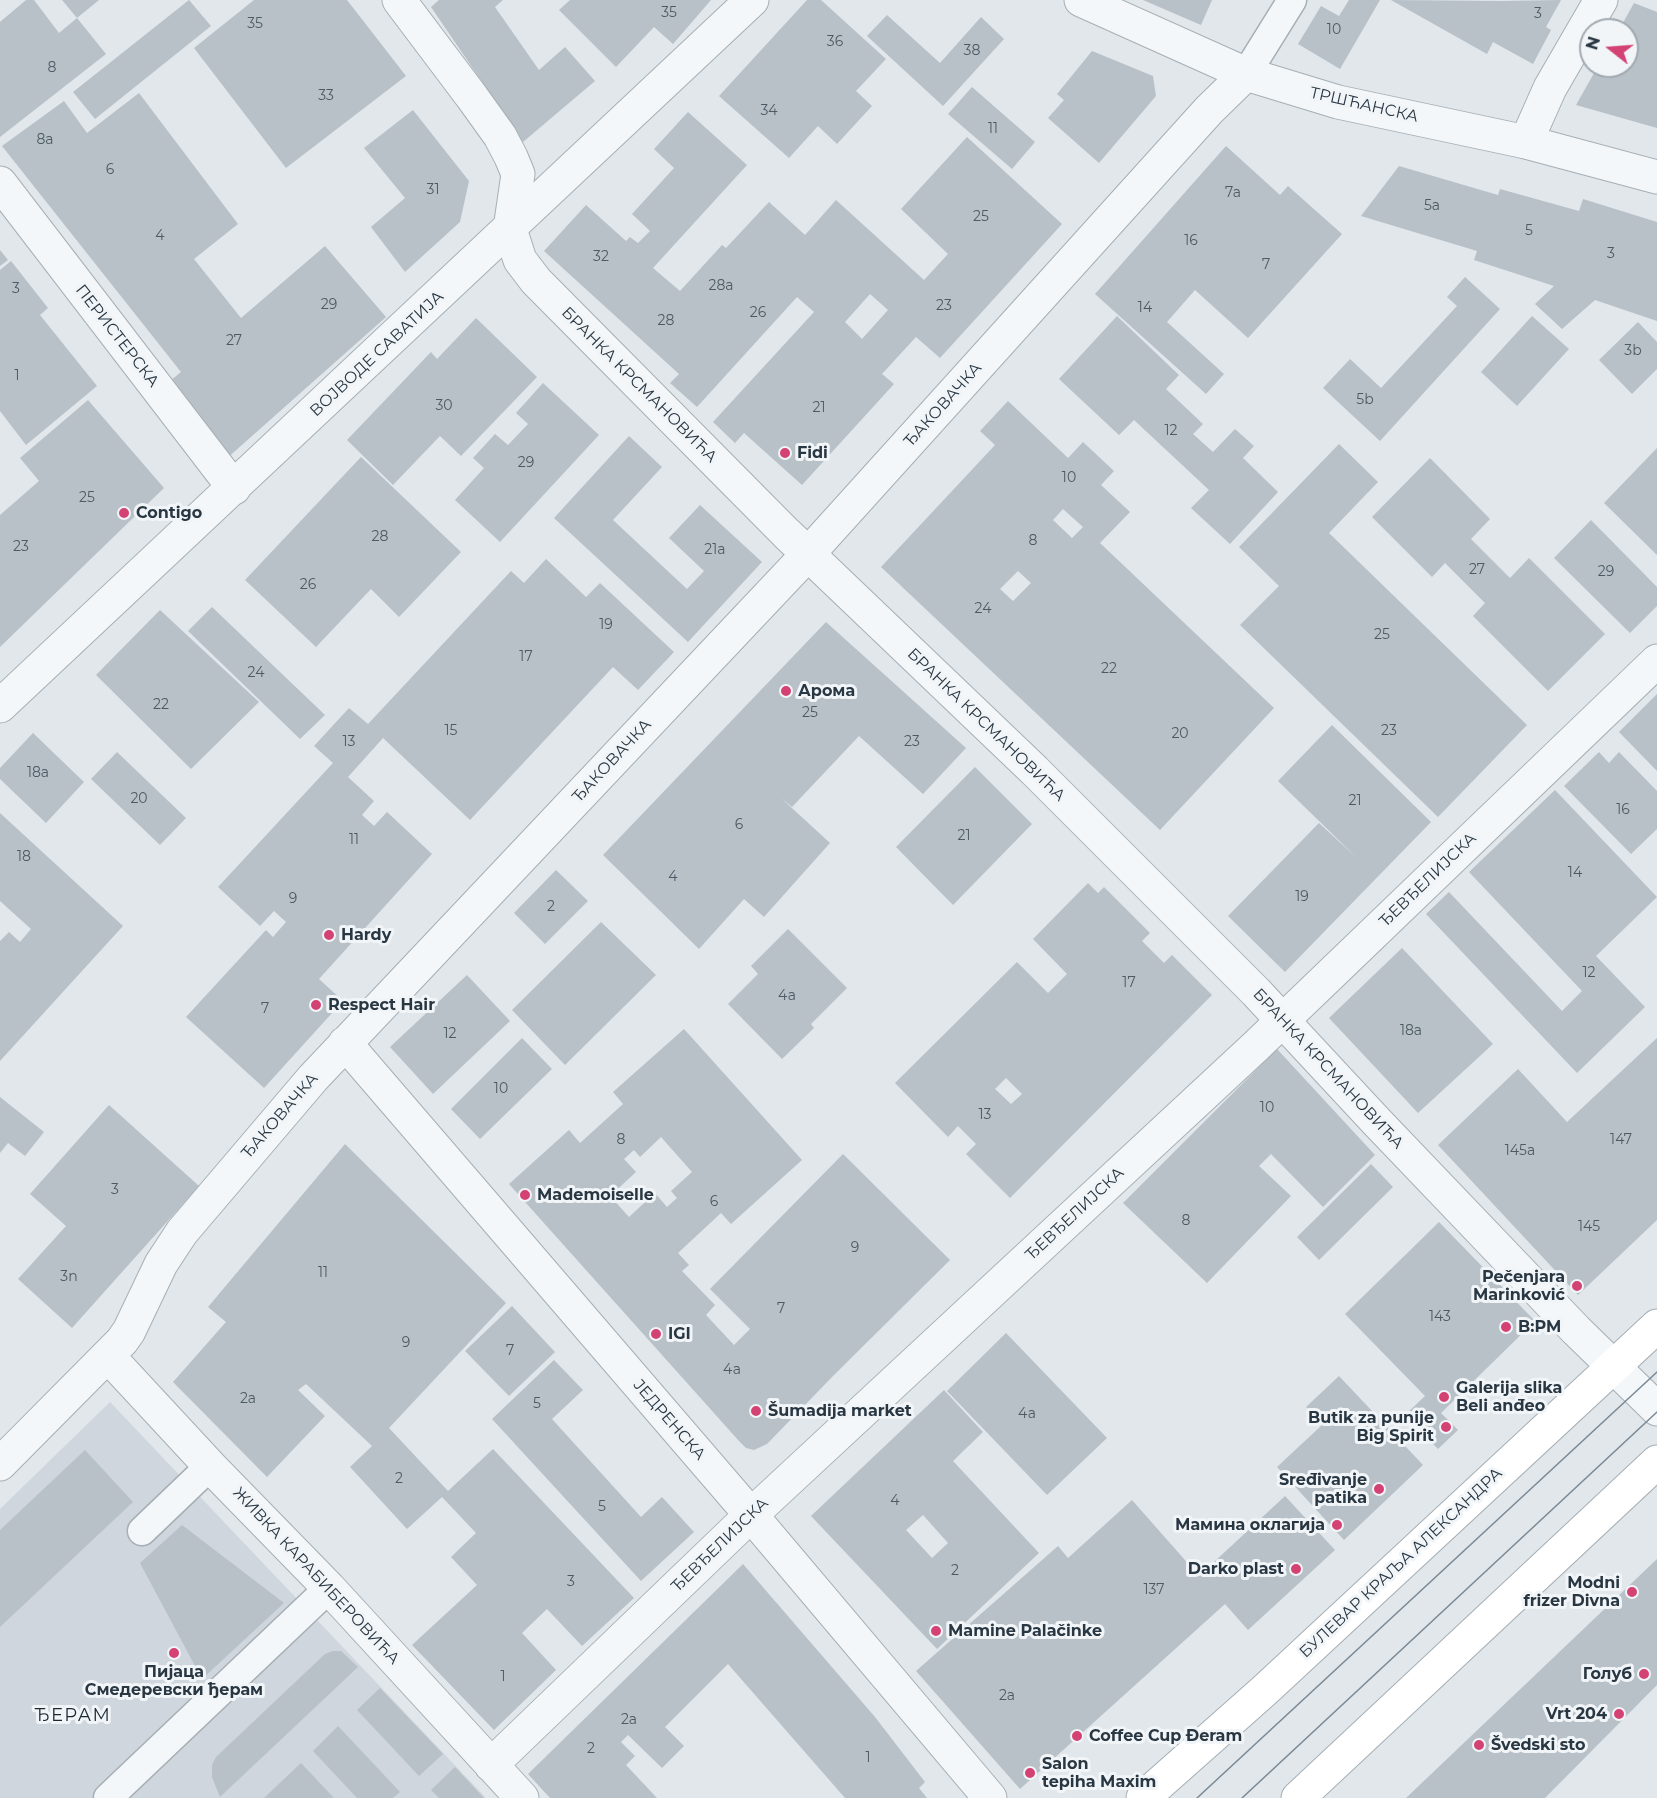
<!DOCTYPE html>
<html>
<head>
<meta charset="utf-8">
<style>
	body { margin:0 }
	#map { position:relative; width:1657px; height:1798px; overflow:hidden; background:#e1e7eb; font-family:Montserrat,sans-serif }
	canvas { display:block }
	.north { position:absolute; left:1579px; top:18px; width:60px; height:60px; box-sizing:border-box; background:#f1f5f8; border:2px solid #a1a9b0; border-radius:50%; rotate:287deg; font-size:16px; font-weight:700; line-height:24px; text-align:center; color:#293743 }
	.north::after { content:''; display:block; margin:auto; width:21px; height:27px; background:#d44273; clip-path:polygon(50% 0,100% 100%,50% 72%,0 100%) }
</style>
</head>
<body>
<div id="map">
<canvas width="1657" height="1798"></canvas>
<div class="north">N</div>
</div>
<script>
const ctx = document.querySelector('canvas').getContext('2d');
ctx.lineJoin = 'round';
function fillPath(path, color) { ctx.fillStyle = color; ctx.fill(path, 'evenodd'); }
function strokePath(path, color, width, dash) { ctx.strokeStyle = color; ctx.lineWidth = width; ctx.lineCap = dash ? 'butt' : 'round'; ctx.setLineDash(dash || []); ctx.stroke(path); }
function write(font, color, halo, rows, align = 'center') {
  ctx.font = font + ' Montserrat,sans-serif'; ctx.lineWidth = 6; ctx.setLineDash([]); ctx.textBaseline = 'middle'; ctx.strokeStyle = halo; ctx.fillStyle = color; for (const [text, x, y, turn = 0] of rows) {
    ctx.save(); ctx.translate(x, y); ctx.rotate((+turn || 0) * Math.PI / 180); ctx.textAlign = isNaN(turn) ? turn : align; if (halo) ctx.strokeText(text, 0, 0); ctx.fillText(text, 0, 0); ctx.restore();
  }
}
const built = new Path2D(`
	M110 1402 486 1798H0V1509Z`);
const building = new Path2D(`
	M26 0H34L59 33 77 18 106 54 0 137V22Z
	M62 0H99L77 18Z
	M189 0 211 26 95 119 73 92Z
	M254 0H347L406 76 286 168 194 48Z
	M439 0H503L495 7 539 70 565 47 595 81 523 142 431 7Z
	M570 0H711L673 44 654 27 616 67 559 10Z
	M807 0H821L886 59 856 91 872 106 837 144 818 126 789 158 719 96Z
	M1143 0H1212L1201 25Z
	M1349 0H1380L1340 69 1298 44 1321 6 1339 16Z
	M1391 0 1500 1 1561 0 1546 27 1551 30 1533 64 1493 42 1487 54Z
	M1634 3 1657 12V128L1576 105 1598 66H1627V30H1619Z
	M887 15 940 63 981 17 1004 39 943 106 867 36Z
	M1092 51 1153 76 1156 96 1099 163 1048 118 1064 100 1057 94Z
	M972 87 1035 142 1012 169 948 114Z
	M139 93 238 224 194 259 241 318 325 246 386 317 225 460 165 385 181 372 2 146 64 101 87 133Z
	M413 110 469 181 460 222 405 272 371 227 405 198 364 148Z
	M688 112 747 165 653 268 680 291 722 245 726 248 769 202 805 235 836 200 924 280 948 254 901 209 967 137 1062 224 940 358 916 337 882 374 894 384 802 485 744 433 735 443 713 422 814 312 797 297 697 407 670 383 679 374 544 251 586 205 626 241 630 237 638 243 650 231 632 214 674 168 654 149ZM870 294 888 310 862 339 845 322Z
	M1226 146 1280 195 1288 186 1342 234 1248 338 1195 290 1167 322 1224 374 1206 394 1095 294Z
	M1399 166 1498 195 1500 189 1579 211 1583 199 1657 222V321L1595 300 1562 329 1535 304 1554 286 1474 260 1477 251 1361 216Z
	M0 250 8 260 0 266Z
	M11 261 48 308 40 315 97 386 26 445 0 411V270Z
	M1465 277 1500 309 1380 441 1323 388 1350 359 1381 388 1457 306 1447 297Z
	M1117 316 1179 375 1166 389 1203 424 1193 434 1213 452 1235 429 1254 446 1243 458 1278 492 1230 544 1191 508 1209 490 1134 420 1119 435 1059 379Z
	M1532 316 1569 349 1517 406 1481 372Z
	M476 318 537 377 461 456 440 436 393 485 347 440 431 352 437 359Z
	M1638 322 1657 342V369L1632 394 1599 360Z
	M543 383 599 435 500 542 455 500 484 468 473 458 495 434 508 445 528 424 516 413Z
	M88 400 164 488 0 647V515L39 481 20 458Z
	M1008 401 1068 458 1083 442 1114 471 1101 485 1130 512 1100 543 1274 708 1160 830 881 567 995 445 980 431ZM1063 509 1083 527 1072 538 1053 520ZM1018 571 1031 583 1013 601 1000 589Z
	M629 436 662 467 613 520 687 589 704 571 669 538 700 505 762 562 688 642 554 518Z
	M1339 444 1378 482 1329 533 1527 725 1438 817 1240 625 1279 586 1239 547Z
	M1657 448V555L1604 503Z
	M361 457 461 552 399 617 371 589 316 647 245 580Z
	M1430 458 1490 519 1471 539 1510 578 1529 558 1605 634 1548 691 1473 616 1485 603 1445 563 1432 577 1372 517Z
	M1591 520 1657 587V606L1630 633 1554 558Z
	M546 559 586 597 600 583 674 652 638 690 613 667 470 820 383 738 348 777 374 801 362 815 374 826 387 812 432 854 319 979 343 1001 264 1088 186 1017 266 930 273 937 286 922 274 911 260 926 218 887 333 763 314 746 349 708 368 724 511 571 524 583Z
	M212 607 325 715 300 739 188 631Z
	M160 610 259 702 191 769 96 675Z
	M826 622 966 748 923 794 859 736 792 807 781 798 830 843 764 917 744 899 699 949 603 855Z
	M1657 694V771L1619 732Z
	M1332 725 1431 822 1285 972 1228 916 1319 823 1357 858 1278 781Z
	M33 733 84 782 46 823 0 779V768Z
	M117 752 186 818 160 845 91 779Z
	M1599 752 1609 763 1619 752 1657 791V829L1631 854 1564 786Z
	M975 767 1032 824 953 905 896 847Z
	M1555 790 1657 897 1596 956 1645 1007 1577 1073 1426 914 1449 892 1562 1011 1582 991 1469 872Z
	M0 813 123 926 0 1061V941L9 932 20 942 31 929 0 901Z
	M556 870 588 901 545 944 514 913Z
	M1088 883 1098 893 1104 887 1150 933 1142 941 1164 963 1172 955 1212 995 1010 1198 966 1154 976 1144 958 1126 948 1137 895 1083 1017 962 1048 993 1067 974 1033 939ZM1006 1078 1022 1094 1011 1104 995 1089Z
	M601 922 656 975 565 1065 512 1010Z
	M788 929 847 988 811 1024 814 1028 782 1059 728 1004 758 974 751 966Z
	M1402 948 1493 1044 1418 1113 1329 1018Z
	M467 975 510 1021 433 1094 390 1047Z
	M684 1029 802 1160 731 1224 721 1213 678 1253 689 1265 682 1271 715 1305 706 1315 734 1345 750 1329 710 1289 843 1154 950 1260 834 1375 767 1444 754 1450 746 1448 739 1441 509 1184 569 1130 580 1143 623 1104 613 1092ZM661 1137 692 1172 671 1191 677 1198 667 1207 655 1193 629 1217 610 1196 636 1172 624 1159 634 1150 640 1157Z
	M522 1038 552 1069 480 1139 451 1109Z
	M1657 1038V1220L1578 1295 1438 1145 1518 1069 1567 1122Z
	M1277 1049 1375 1155 1323 1207 1271 1154 1259 1166 1291 1196 1207 1283 1123 1203Z
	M0 1097 44 1132 25 1156 8 1143 0 1153Z
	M109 1105 199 1186 72 1328 18 1279 66 1226 30 1194Z
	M345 1144 506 1303 389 1428 448 1491 493 1449 634 1598 582 1646 547 1609 522 1633 556 1670 494 1730 412 1645 477 1585 451 1557 476 1533 442 1497 407 1529 350 1467 372 1446 306 1384 298 1390 325 1416 267 1477 173 1382 226 1322 208 1307Z
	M1371 1164 1393 1187 1319 1260 1297 1237Z
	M1439 1222 1535 1321 1441 1413 1458 1430 1438 1449 1405 1415 1425 1396 1345 1314Z
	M512 1306 555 1352 509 1396 465 1351Z
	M1006 1333 1107 1438 1047 1495 947 1391Z
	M554 1360 583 1390 552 1419 641 1517 662 1497 694 1532 641 1581 492 1419Z
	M1339 1376 1423 1465 1344 1540 1277 1467 1322 1425 1306 1407Z
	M944 1390 983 1432 953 1461 1039 1553 937 1649 811 1516ZM923 1515 948 1543 932 1558 906 1530Z
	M85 1450 133 1502 0 1627V1530Z
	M1285 1496 1335 1550 1248 1630 1225 1604 1020 1789 916 1671 1058 1546 1068 1558 1132 1500 1199 1576Z
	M182 1525 284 1603 202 1679 140 1563Z
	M1657 1559V1685L1545 1798H1406Z
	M743 1564 875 1717 925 1782 919 1788 927 1798H845L728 1664 665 1727 684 1746 662 1768 628 1735 621 1742 635 1756 626 1765 657 1798H550L528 1774Z
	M333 1651H341L358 1667 220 1797 212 1777V1765L216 1757 325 1654Z
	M380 1688 443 1754 419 1776 357 1710Z
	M338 1726 400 1792 393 1798H357L313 1751Z
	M301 1763 334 1798H264Z
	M455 1767 484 1798H439L431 1790Z`);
const service = new Path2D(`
	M1246 74 1292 0
	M142 1531 210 1466
	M108 1798 329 1588`);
const minor = new Path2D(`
	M1526 142 1550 88 1601 0
	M0 183 234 488
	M0 706 752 0
	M345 1043 751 1515 990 1798
	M108 1356 210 1466 329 1588 522 1798
	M0 1464 122 1341 129 1331 161 1264 182 1232 313 1078 808 554 1209 110 1246 74
	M491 1765 751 1515 1255 1047 1657 661`);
const tertiary = new Path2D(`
	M399 0 472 97 500 136 511 157 518 174 510 229 520 260 536 281 786 533 1034 770 1256 992 1376 1121 1576 1330 1657 1409
	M1081 0 1246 74 1338 102 1526 142 1657 177`);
const secondary = new Path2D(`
	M1143 1798 1265 1690 1657 1326
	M1298 1798 1657 1462`);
const tram = new Path2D(`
	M1197 1798 1657 1372
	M1242 1798 1657 1412`);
const markers = [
	[785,453,6,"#d44273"],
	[124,513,6,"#d44273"],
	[786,691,6,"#d44273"],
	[329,935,6,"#d44273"],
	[316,1005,6,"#d44273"],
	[525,1195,6,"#d44273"],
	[1577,1286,6,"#d44273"],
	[1506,1327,6,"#d44273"],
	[656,1334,6,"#d44273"],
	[1444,1397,6,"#d44273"],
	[756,1411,6,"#d44273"],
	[1446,1427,6,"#d44273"],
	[1379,1489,6,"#d44273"],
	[1337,1525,6,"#d44273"],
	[1296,1569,6,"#d44273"],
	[1632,1592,6,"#d44273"],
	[936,1631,6,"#d44273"],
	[174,1653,6,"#d44273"],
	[1644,1674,6,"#d44273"],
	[1619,1714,6,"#d44273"],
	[1077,1736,6,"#d44273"],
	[1479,1745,6,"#d44273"],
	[1030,1773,6,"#d44273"]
];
const numberNames = [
	["35",669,13],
	["3",1538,14],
	["35",255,24],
	["10",1334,30],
	["36",835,42],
	["38",972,51],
	["8",52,68],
	["33",326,96],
	["34",769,111],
	["11",993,129],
	["8a",45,140],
	["6",110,170],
	["31",433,190],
	["7a",1233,193],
	["5a",1432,206],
	["25",981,217],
	["5",1529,231],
	["4",160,236],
	["16",1191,241],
	["3",1611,254],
	["32",601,257],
	["7",1266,265],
	["28a",721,286],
	["3",16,289],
	["29",329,305],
	["23",944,306],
	["14",1145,308],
	["26",758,313],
	["28",666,321],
	["27",234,341],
	["3b",1633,351],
	["1",17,376],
	["5b",1365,400],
	["30",444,406],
	["21",819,408],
	["12",1171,431],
	["29",526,463],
	["10",1069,478],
	["25",87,498],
	["28",380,537],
	["8",1033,541],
	["23",21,547],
	["21a",715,550],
	["27",1477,570],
	["29",1606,572],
	["26",308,585],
	["24",983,609],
	["19",606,625],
	["25",1382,635],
	["17",526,657],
	["22",1109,669],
	["24",256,673],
	["22",161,705],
	["25",810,713],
	["15",451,731],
	["23",1389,731],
	["20",1180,734],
	["13",349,742],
	["23",912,742],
	["18a",38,773],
	["20",139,799],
	["21",1355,801],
	["16",1623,810],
	["6",739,825],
	["21",964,836],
	["11",354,840],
	["18",24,857],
	["14",1575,873],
	["4",673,877],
	["19",1302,897],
	["9",293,899],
	["2",551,907],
	["12",1589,973],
	["17",1129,983],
	["4a",787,996],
	["7",265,1009],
	["18a",1411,1031],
	["12",450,1034],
	["10",501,1089],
	["10",1267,1108],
	["13",985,1115],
	["8",621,1140],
	["147",1621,1140],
	["145a",1520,1151],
	["3",115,1190],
	["6",714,1202],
	["8",1186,1221],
	["145",1589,1227],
	["9",855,1248],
	["11",323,1273],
	["3n",69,1277],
	["7",781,1309],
	["143",1440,1317],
	["9",406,1343],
	["7",510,1351],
	["4a",732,1370],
	["2a",248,1399],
	["5",537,1404],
	["4a",1027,1414],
	["2",399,1479],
	["4",895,1501],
	["5",602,1507],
	["2",955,1571],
	["3",571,1582],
	["137",1154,1590],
	["1",503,1677],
	["2a",1007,1696],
	["2a",629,1720],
	["2",591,1749],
	["1",868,1758]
];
const streetNames = [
	["ТРШЋАНСКА",1364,105,13],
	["ПЕРИСТЕРСКА",117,336,52],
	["ВОЈВОДЕ САВАТИЈА",377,354,-43],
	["БРАНКА КРСМАНОВИЋА",639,385,45],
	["ЂАКОВАЧКА",943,405,-48],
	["БРАНКА КРСМАНОВИЋА",986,725,44],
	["ЂАКОВАЧКА",612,761,-47],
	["ЂЕВЂЕЛИЈСКА",1428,880,-44],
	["БРАНКА КРСМАНОВИЋА",1328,1069,47],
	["ЂАКОВАЧКА",280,1116,-49],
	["ЂЕВЂЕЛИЈСКА",1075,1214,-43],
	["ЈЕДРЕНСКА",669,1420,49],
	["ЂЕВЂЕЛИЈСКА",720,1545,-44],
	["БУЛЕВАР КРАЉА АЛЕКСАНДРА",1401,1563,-43],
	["ЖИВКА КАРАБИБЕРОВИЋА",316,1576,47]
];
const poiNames = [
	["Fidi",797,453],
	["Contigo",136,513],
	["Арома",798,691],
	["Hardy",341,935],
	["Respect Hair",328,1005],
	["Mademoiselle",537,1195],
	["Pečenjara",1565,1277,"right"],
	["Marinković",1565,1295,"right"],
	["B:PM",1518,1327],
	["IGI",668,1334],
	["Galerija slika",1456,1388],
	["Beli anđeo",1456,1406],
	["Šumadija market",768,1411],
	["Butik za punije",1434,1418,"right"],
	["Big Spirit",1434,1436,"right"],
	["Sređivanje",1367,1480,"right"],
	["patika",1367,1498,"right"],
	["Мамина оклагија",1325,1525,"right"],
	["Darko plast",1284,1569,"right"],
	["Modni",1620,1583,"right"],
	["frizer Divna",1620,1601,"right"],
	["Mamine Palačinke",948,1631],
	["Пијаца",174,1672,"center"],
	["Смедеревски ђерам",174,1690,"center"],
	["Голуб",1632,1674,"right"],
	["Vrt 204",1607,1714,"right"],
	["Coffee Cup Đeram",1089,1736],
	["Švedski sto",1491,1745],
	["Salon",1042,1764],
	["tepiha Maxim",1042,1782]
];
const neighbourhoodNames = [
	["ЂЕРАМ",73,1716]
];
fillPath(built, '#cfd6dd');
fillPath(building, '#b8c1c8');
strokePath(service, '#a6afb5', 31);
strokePath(minor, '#a6afb5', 35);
strokePath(tertiary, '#a6afb5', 35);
strokePath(secondary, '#a6afb5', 35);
strokePath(service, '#f4f7f9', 28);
strokePath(minor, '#f4f7f9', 33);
strokePath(tertiary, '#f4f7f9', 33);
strokePath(secondary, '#fff', 33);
strokePath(tram, '#7a8995', 1.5);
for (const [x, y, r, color] of markers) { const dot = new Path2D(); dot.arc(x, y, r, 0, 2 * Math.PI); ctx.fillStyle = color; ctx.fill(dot); strokePath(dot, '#f1f5f8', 2); }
write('14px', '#4d5a64', null, numberNames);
write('16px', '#293743', '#f1f5f8', streetNames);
write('bold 16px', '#293743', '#f1f5f8', poiNames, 'left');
ctx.letterSpacing = '1.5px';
write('18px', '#1b2834', '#f1f5f8', neighbourhoodNames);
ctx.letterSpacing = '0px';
</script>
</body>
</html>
